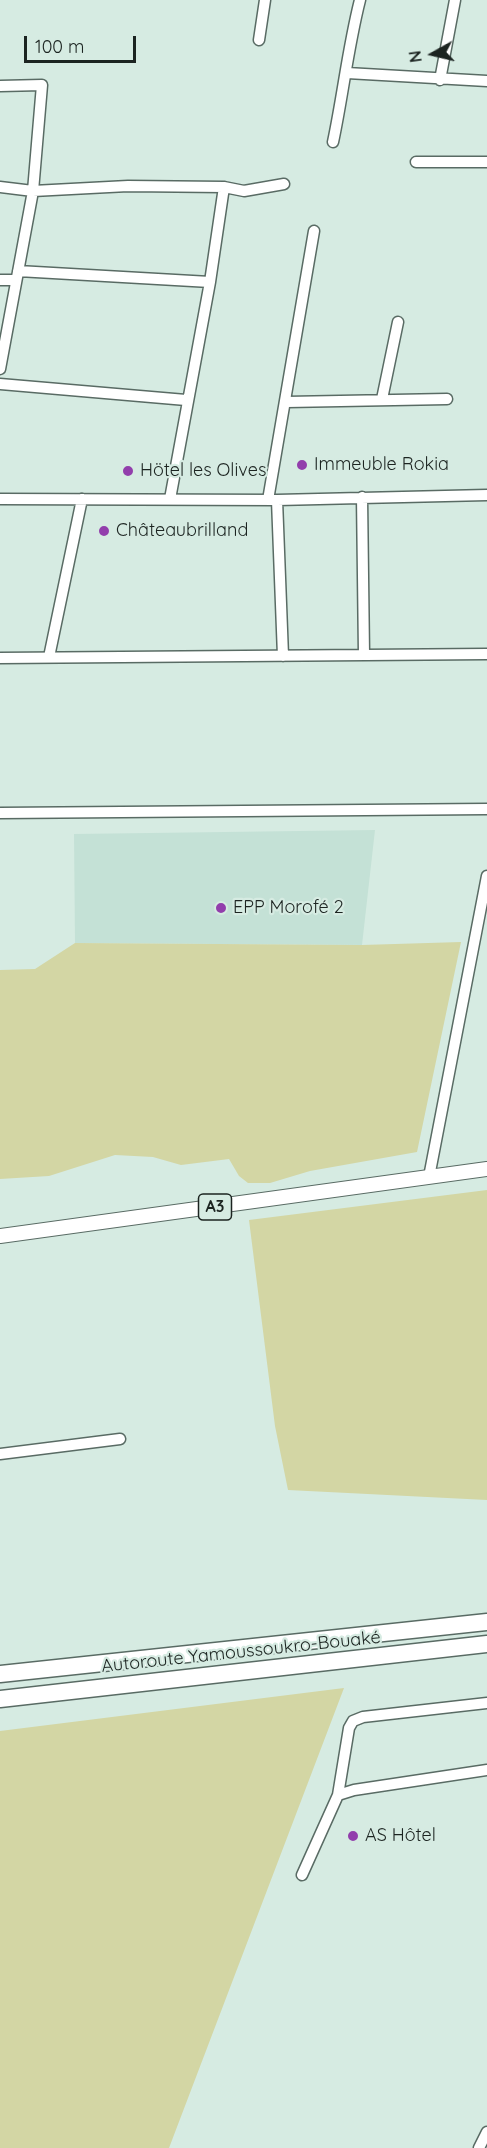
<!DOCTYPE html>
<html>
<head>
<meta charset="utf-8">
<style>
	body { margin:0 }
	#map { position:relative; width:487px; height:2148px; overflow:hidden; background:#d6ebe2; font-family:Quicksand,sans-serif }
	canvas { display:block }
	.north { position:absolute; left:403px; top:24px; width:60px; height:60px; -webkit-text-stroke:4px #d6ebe2; paint-order:stroke; rotate:262deg; font-size:16px; font-weight:700; line-height:24px; text-align:center; color:#1c2421 }
	.north::after { content:''; display:block; margin:auto; width:21px; height:27px; background:#1c2421; clip-path:polygon(50% 0,100% 100%,50% 72%,0 100%) }
	.scale { position:absolute; left:24px; top:36px; width:112px; height:27px; box-sizing:border-box; border:3px solid #1c2421; border-top:0; padding-left:8px; font-size:18px; line-height:21px; white-space:nowrap; color:#1c2421; -webkit-text-stroke:4px #d6ebe2; paint-order:stroke }
</style>
</head>
<body>
<div id="map">
<canvas width="487" height="2148"></canvas>
<div class="north">N</div>
<div class="scale">100 m</div>
</div>
<script>
const ctx = document.querySelector('canvas').getContext('2d');
ctx.lineJoin = 'round';
function fillPath(path, color) { ctx.fillStyle = color; ctx.fill(path, 'evenodd'); }
function strokePath(path, color, width, dash) { ctx.strokeStyle = color; ctx.lineWidth = width; ctx.lineCap = dash ? 'butt' : 'round'; ctx.setLineDash(dash || []); ctx.stroke(path); }
function write(font, color, halo, rows, align = 'center') {
  ctx.font = font + ' Quicksand,sans-serif'; ctx.lineWidth = 4.5; ctx.setLineDash([]); ctx.textBaseline = 'middle'; ctx.strokeStyle = halo; ctx.fillStyle = color; for (const [text, x, y, turn = 0] of rows) {
    ctx.save(); ctx.translate(x, y); ctx.rotate((+turn || 0) * Math.PI / 180); ctx.textAlign = isNaN(turn) ? turn : align; if (halo) ctx.strokeText(text, 0, 0); ctx.fillText(text, 0, 0); ctx.restore();
  }
}
const built = new Path2D(`
	M375 830 362 945 75 943 74 834Z`);
const green = new Path2D(`
	M461 942 417 1152 310 1171 270 1183H248L239 1176 229 1159 181 1165 153 1157 115 1155 49 1176 0 1179V970L35 969 75 943 362 945Z
	M487 1190V1500L288 1490 275 1426 249 1220Z
	M344 1688 169 2148H0V1731Z`);
const minor = new Path2D(`
	M259 40 265 0
	M347 73 487 81
	M440 80 455 0
	M0 86 42 85 33 191 0 369
	M333 142C343 95 348 47 360 0
	M416 162H487
	M0 187 33 191 128 186 224 187 244 191 284 184
	M18 271 210 282
	M0 280H15
	M0 384 186 400
	M382 399 398 322
	M287 402 447 399
	M362 497 364 655
	M0 499 277 500 487 495
	M170 499 210 282 224 187
	M268 500 314 231
	M277 500 283 656
	M49 657 82 499
	M0 658 487 654
	M0 813 487 809
	M429 1177 487 876
	M0 1454 120 1439
	M338 1795 349 1728 353 1721 363 1717 487 1703
	M302 1875 338 1795 354 1790 487 1770
	M479 2148 487 2132`);
const major = new Path2D(`
	M0 1236 487 1169`);
const highway = new Path2D(`
	M0 1674 487 1622
	M0 1699 487 1644`);
const markers = [
	[302,465,6,"#923eac"],
	[128,471,6,"#923eac"],
	[104,531,6,"#923eac"],
	[221,908,6,"#923eac"],
	[353,1836,6,"#923eac"]
];
const shields = [
	[215,1207,33]
];
const shieldNames = [
	["A3",215,1207]
];
const poiNames = [
	["Immeuble Rokia",314,465],
	["Hötel les Olives",140,471],
	["Châteaubrilland",116,531],
	["EPP Morofé 2",233,908],
	["AS Hôtel",365,1836]
];
const streetNames = [
	["Autoroute Yamoussoukro-Bouaké",241,1652,-6]
];
fillPath(built, '#c4e1d6');
fillPath(green, '#d3d6a4');
strokePath(minor, '#596b64', 13);
strokePath(major, '#596b64', 16);
strokePath(highway, '#596b64', 19);
strokePath(minor, '#fff', 10);
strokePath(major, '#fff', 14);
strokePath(highway, '#fff', 16);
for (const [x, y, r, color] of markers) { const dot = new Path2D(); dot.arc(x, y, r, 0, 2 * Math.PI); ctx.fillStyle = color; ctx.fill(dot); strokePath(dot, '#d6ebe2', 2); }
for (const [x, y, w] of shields) { const box = new Path2D(); box.roundRect(x - w / 2, y - 13, w, 26, 4.5); ctx.fillStyle = '#d6ebe2'; ctx.fill(box); strokePath(box, '#1c2421', 1.5); }
write('bold 16px', '#1c2421', null, shieldNames);
write('18px', '#1c2421', '#d6ebe2', poiNames, 'left');
write('18px', '#1c2421', '#d6ebe2', streetNames);
</script>
</body>
</html>
